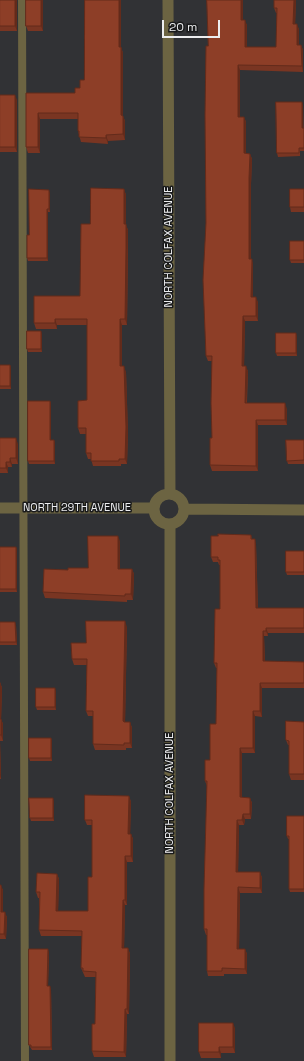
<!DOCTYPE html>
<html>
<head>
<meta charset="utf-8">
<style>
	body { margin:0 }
	#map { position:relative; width:304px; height:1061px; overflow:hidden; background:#313235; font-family:"Space Grotesk",sans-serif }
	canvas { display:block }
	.scale { position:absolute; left:162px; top:20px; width:58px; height:18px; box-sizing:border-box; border:2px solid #edeef0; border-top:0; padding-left:5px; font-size:12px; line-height:14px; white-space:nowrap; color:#edeef0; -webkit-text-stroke:3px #191a1b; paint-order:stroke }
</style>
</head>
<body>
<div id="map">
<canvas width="304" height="1061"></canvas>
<div class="scale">20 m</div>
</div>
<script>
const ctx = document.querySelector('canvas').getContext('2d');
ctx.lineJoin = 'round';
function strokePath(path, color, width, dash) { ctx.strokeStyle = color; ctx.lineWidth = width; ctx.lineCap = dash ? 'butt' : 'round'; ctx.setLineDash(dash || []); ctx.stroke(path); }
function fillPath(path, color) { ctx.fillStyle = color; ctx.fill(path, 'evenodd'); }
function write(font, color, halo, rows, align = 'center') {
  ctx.font = font + ' "Space Grotesk",sans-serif'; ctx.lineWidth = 3; ctx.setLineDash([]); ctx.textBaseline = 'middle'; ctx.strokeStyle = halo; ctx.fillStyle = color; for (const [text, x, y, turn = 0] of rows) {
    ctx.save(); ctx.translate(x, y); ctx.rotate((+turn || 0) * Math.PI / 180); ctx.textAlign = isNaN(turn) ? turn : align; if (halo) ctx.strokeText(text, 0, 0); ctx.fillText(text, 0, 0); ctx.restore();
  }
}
const service = new Path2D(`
	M22 0 25 1061`);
const minor = new Path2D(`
	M168 0 170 494
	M154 509a15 15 0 1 1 30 0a15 15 0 1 1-30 0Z
	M0 508H153
	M184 509 304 510
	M170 524V1061`);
const wall = new Path2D(`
	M0 0H17V31H0Z
	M26 0H43V31H28L26 26Z
	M121 0V47L123 53V116L125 121V140L108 141V144L81 142 78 131V119H40V153H28L26 147V93H75L80 88Z
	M243 0V20L247 25V47H276L277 13H276L274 8 296 0 295 24 299 29V45H301L303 50V72L240 70V117H244L246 122V153L250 154 252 159 251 184V259L253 264V297L258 302V321H245L244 366 248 371 247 403 287 409V425H258V471H212L210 465 212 438V361H208L206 356V223L208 46Z
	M0 95 17 100V152H0Z
	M303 105 304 151H300V156L278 157 277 153Z
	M124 189 126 195V225L128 230V255L127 325H122V366L126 372 128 433 127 464H121V466H93L91 459H88L86 453V434H80L78 428 87 400V325H57V329H36L34 323 80 296 90 224Z
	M304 189V212H291L290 207Z
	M50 193V212H48V261H28L27 258 29 235Z
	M304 241V263H291L290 260Z
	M42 334V352H28L27 349Z
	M297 336V356H277L276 353Z
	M0 365H10L11 368V389H0Z
	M50 401 51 404V440H54L55 443V464H29L28 461Z
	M0 438 18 444V464H12V467H8V473H0Z
	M304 440V464H288L287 461Z
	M251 535 252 539 256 544 258 608H304V633H268V636H264L265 661 304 662V688H262V717L255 716V753H242V797L250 798 252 803 251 819H245L244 825H239L238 872H260L262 878V893H240L239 949H245L247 954V974H224V976H208L207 971V935H206L204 929 207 786 205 781 210 760 216 724 217 668H216L214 663 220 609V565H219L218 562H213L211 557 218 536Z
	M120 541V569H132L134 574 133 600H127V602L45 598 43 592 68 570 88 568Z
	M0 547H16L17 550V592H0Z
	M304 551V575H287L286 572Z
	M0 622 16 625 17 645H0Z
	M127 627 125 722H130L132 728V748H126V750H95L93 744V716H88L86 711 87 665H74L72 659 86 643Z
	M0 682 2 688 1 719 3 724V741H0L1 779H0Z
	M56 691V710H37L36 707Z
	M304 722V780H291L289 774V745H288L286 740Z
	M51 738 52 741V761H30L29 758Z
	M129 796 131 802 130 834H131L133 839V862H127V905H125L124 948H128L130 954 129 1014H127L126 1057H94L92 1051 95 1024 96 977H85L81 968 82 936H41L39 930V898H38L36 892 57 874 59 879 58 911H88L92 877V825H87L85 820Z
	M54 801V821H31L30 818Z
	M304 816V892H290L289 889V839H288L287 836Z
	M0 885 3 890V912L7 917 6 939H0V1007Z
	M49 952 48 986 51 989 52 1050H32L29 1045Z
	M235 1028V1053H221V1058H201L199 1052Z`);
const shadedWall = new Path2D(`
	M15 0H17V31L15 26Z
	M41 0H43V31L41 26Z
	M119 0H121V53L119 47Z
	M241 0H243V25L241 20Z
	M294 0H296L295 29 293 24Z
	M245 20 247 25V52L245 47Z
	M297 24 299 29V50L297 45Z
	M301 45 303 50V72L302 66Z
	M121 47 123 53V116L125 121V140L123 134 121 115Z
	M238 65 240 70V122L238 117Z
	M15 95 17 100V152L15 147Z
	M302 102 303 105V131L302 128Z
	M38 113 40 119V153L38 147Z
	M244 117 246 122V159L244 153Z
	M106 135 108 141V144L106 138Z
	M250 154 252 159 251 184V264L249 259V178Z
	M124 189 126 195V225L128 230 127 325 125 319Z
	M49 190 50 193V212L49 209Z
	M47 209 48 212V261L47 258Z
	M252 259 253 264V302L251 297Z
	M256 297 258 302V321L256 316Z
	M243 316 245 321 244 371 242 366Z
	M55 319 57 325V329L55 323Z
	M120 319 122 325V372L120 366Z
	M41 331 42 334V352L41 349Z
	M296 333 297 336V356L296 353Z
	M10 365 11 368V389L10 386Z
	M124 366 126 372 128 433 127 464 125 459Z
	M246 366 248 371 246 409 245 403Z
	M50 401 51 404V443L50 440Z
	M285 403 287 409V425L285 420Z
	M256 420 258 425V471L256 466Z
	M16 438 18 444V464L16 458Z
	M54 440 55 443V464L54 461Z
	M10 458 12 464V467L10 462Z
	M6 462 8 467V473L6 468Z
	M118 536 120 541V574L118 569Z
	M255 539 256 544 258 613 256 608Z
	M16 547 17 550V592L16 589Z
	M132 569 134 574 133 600 131 594Z
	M125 621 127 627 125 726 123 721Z
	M15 622 16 625 17 645 16 642Z
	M266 628 268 633V636L266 631Z
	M263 631 264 636 265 666 263 661Z
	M0 682 2 688 1 724 0 722Z
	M260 683 262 688V717L260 711Z
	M55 688 56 691V710L55 707Z
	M253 711 255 716V753L253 748Z
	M1 719 3 724V741L1 735Z
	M130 722 132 728V748L130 743Z
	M51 738 52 741V761L51 758Z
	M0 739V741L1 779 0 776Z
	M240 748 242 753V802L240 797Z
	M129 796 131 802 130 839 128 834Z
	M53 798 54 801V821L53 818Z
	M250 798 252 803 251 819 250 814Z
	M243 814 245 819 244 825 242 820Z
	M237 820 239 825 238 877 236 872Z
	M131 834 133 839V862L131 856Z
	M125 856 127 862V905L125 900Z
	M260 872 262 878V893L260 888Z
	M57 874 59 879 58 917 56 911Z
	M1 885 3 890V917L1 912Z
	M238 887 240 893 239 954 237 949Z
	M123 900 125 905 124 954 122 948Z
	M5 912 7 917 6 939 4 934Z
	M128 948 130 954 129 1014 127 1009Z
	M48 949 49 952 48 989 47 986Z
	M245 949 247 954V974L245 969Z
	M50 986 51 989 52 1050 51 1047Z
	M125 1009 127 1014 126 1057 124 1052Z
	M233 1023 235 1028V1053L233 1047Z
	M219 1047 221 1053V1058L219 1052Z`);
const building = new Path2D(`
	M0 0H15V26H0Z
	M26 0H41V26H26Z
	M85 0H119V47H121V115L123 116V134L106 135V138L79 137V131H78V113H38V147H26V93H75V88H80V80H84Z
	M207 0H241V20H245V47H276L277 8H274V0H294L293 24H297V45H301L302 66 238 65V117H244V153L250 154 249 178V259H252L251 297H256V316H243L242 366H246L245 403H285V420H256V466L210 465V438H212L211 403 212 356H206L203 280 206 223 205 115 206 46H208Z
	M0 95H15V147H0Z
	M276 102H302V128H304V148H299V153H277Z
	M91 188 124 189V224H126V249L125 319H120V366H124L126 427 125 459H119V461H91V453H86V428H78V401L87 400V319H55V323H34V296H80L81 224H90Z
	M29 189 49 190V209H47V258H27V235H29Z
	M290 189H304V207H290Z
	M290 241H304V260H290Z
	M27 331H41V349H27Z
	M276 333H296V353H276Z
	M0 365H10V386H0Z
	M28 401H50V440H54V461H28Z
	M0 438H16V458H10V462H6V468H0Z
	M286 440H304V460L287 461Z
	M218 534 251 535V539H255L256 608H304V628H266V631H263V661L304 662V683H260V711H253V748H240V797L250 798V814H243L242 820H237L236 872H260V888L238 887 237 949H245V969L222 968V971H207V929H204V889L207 781H205V760H210V724H216L217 663H214L215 609H220V560H218V557H211V536H218Z
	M88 536H118V569H132L131 594H125V596L43 592 44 569 68 570V568H88Z
	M0 547H16V589H0Z
	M286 551H304V572H286Z
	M86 621H125L123 721 124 722H130V743H124V745L93 744V711H86L87 659H72L71 643H86Z
	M0 622H15L16 642H0Z
	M36 688H55V707H36Z
	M0 719H1V735H0Z
	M286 721 304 722V774H289V741L286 740Z
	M29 738H51V758H29Z
	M85 795 129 796 128 834H131V856H125V900H123L122 948H128L127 1009H125L124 1052 92 1051V1024H95L96 972 83 971V968H81L82 931 39 930 40 892H36L37 873 57 874 56 911H88V877H92V820H85Z
	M29 798H53V818H30Z
	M287 816H304V889H289V836H287Z
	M0 885H1V912H5L4 934H0Z
	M29 949H48L47 986H50L51 1047H31V1045H29Z
	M199 1023H233V1047H219V1052H199Z`);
const streetNames = [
	["NORTH COLFAX AVENUE",169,247,-90],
	["NORTH 29TH AVENUE",77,508],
	["NORTH COLFAX AVENUE",170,793,-90]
];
strokePath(service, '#6c6442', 8);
strokePath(minor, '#6c6442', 11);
fillPath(wall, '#793522');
fillPath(shadedWall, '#632b1b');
fillPath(building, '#8d3e27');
strokePath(building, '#632b1b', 1);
write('11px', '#edeef0', '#191a1b', streetNames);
</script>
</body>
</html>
